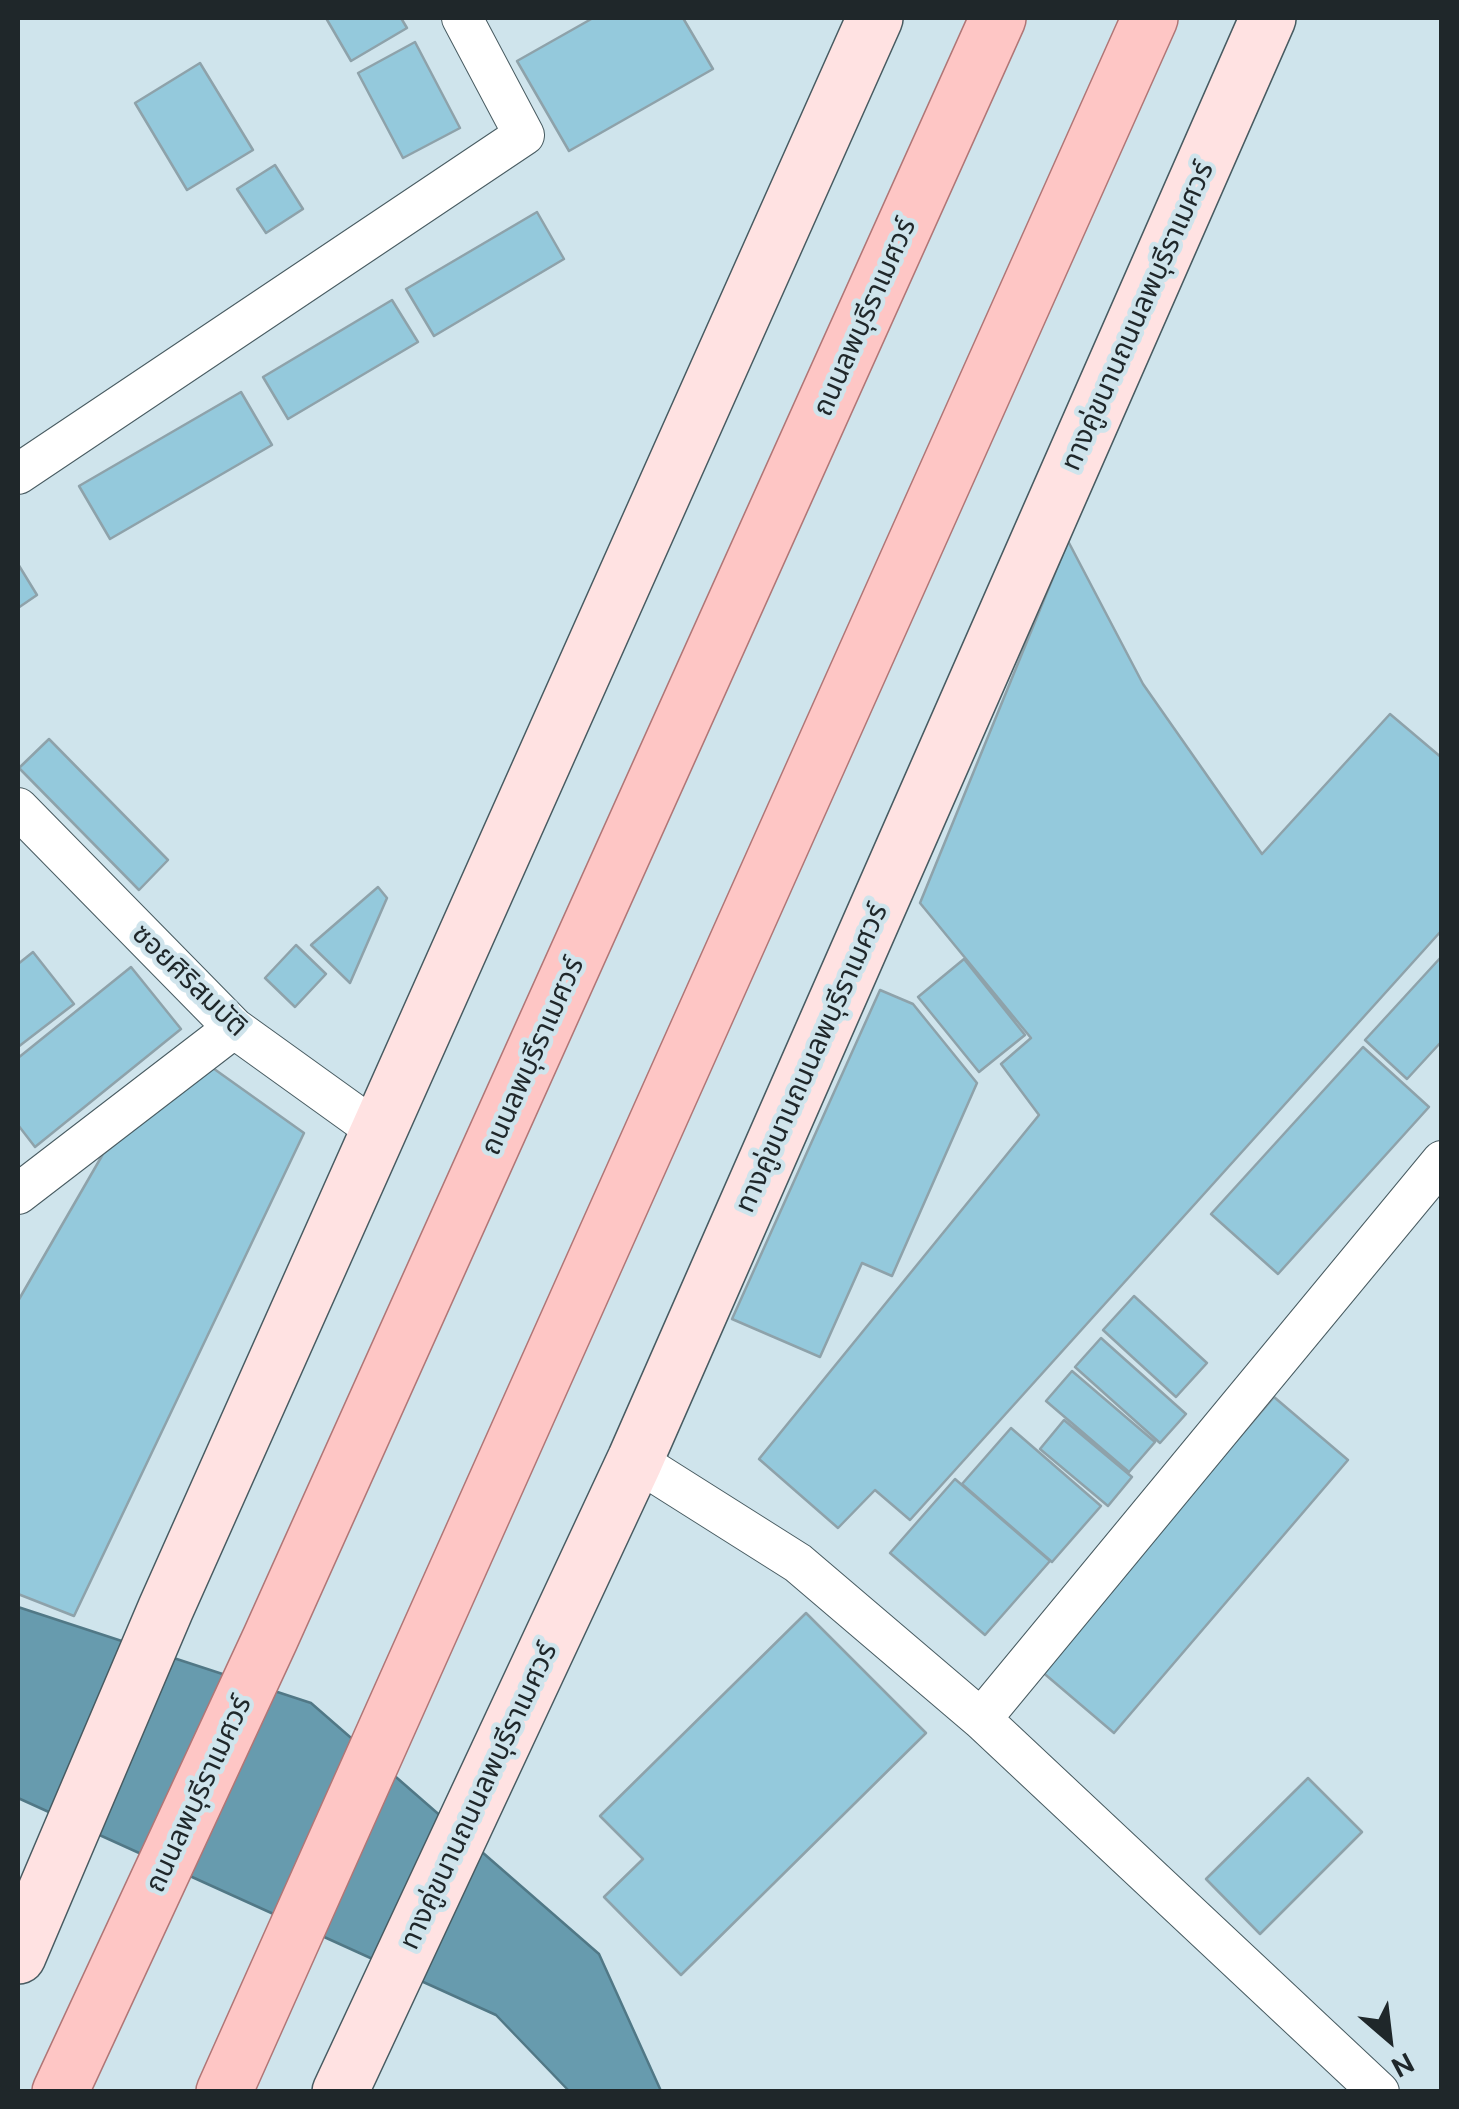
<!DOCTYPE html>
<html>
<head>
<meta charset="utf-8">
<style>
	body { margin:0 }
	#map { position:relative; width:1459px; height:2109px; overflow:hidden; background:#cfe4ec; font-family:Ubuntu,sans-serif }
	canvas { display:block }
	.frame { position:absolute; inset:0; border:20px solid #1f272a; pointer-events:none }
	.north { position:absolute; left:1339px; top:1989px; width:100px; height:100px; -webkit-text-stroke:8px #cfe4ec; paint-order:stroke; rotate:152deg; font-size:28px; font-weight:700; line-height:40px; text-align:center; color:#1f272a }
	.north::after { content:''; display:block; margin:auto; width:35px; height:45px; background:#1f272a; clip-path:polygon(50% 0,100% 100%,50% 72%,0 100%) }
</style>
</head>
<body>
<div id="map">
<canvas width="1459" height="2109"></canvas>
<div class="frame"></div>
<div class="north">N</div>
</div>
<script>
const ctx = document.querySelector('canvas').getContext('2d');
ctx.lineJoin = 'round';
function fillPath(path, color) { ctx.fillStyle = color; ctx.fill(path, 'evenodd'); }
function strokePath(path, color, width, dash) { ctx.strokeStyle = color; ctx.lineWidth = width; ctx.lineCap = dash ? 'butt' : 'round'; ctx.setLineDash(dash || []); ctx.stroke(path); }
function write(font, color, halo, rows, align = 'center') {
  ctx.font = font + ' Ubuntu,"Noto Sans Thai",sans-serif'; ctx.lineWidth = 9; ctx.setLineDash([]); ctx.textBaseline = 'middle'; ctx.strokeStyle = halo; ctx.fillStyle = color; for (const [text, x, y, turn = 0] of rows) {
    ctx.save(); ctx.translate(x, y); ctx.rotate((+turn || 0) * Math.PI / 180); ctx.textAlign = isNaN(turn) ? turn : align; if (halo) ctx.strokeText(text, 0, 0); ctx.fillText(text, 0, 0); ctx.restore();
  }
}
const water = new Path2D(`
	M18 1607 311 1703 599 1954 661 2091H569L496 2015 18 1798Z`);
const building = new Path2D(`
	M326 18H401L407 28 351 61Z
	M593 18H683L713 69 569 151 517 61Z
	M415 42 460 128 403 158 358 73Z
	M200 63 253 150 187 190 135 103Z
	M275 165 303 209 266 233 237 189Z
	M537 212 564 259 434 336 406 289Z
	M392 300 418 342 288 419 263 377Z
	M241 392 272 445 110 539 79 486Z
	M1068 541 1143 684 1262 854 1390 714 1442 758V930L910 1520 875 1490 838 1528 759 1459 1039 1115 1001 1064 1031 1038 920 903Z
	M18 564 37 595 18 608Z
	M49 739 168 860 139 890 19 768Z
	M378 887 387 898 350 983 311 945Z
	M296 945 326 974 295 1007 265 978Z
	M33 952 74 1004 18 1047V964Z
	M1442 956V1041L1407 1079 1365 1040Z
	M964 959 1025 1035 979 1072 918 997Z
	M131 967 181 1029 35 1147 18 1125V1058Z
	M880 990 913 1004 977 1083 892 1276 862 1263 820 1357 732 1319Z
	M1363 1047 1429 1107 1278 1274 1211 1214Z
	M210 1066 304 1133 74 1616 18 1594V1301L103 1154Z
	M1134 1296 1207 1363 1176 1397 1103 1330Z
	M1101 1338 1186 1414 1160 1443 1075 1367Z
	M1072 1371 1155 1442 1129 1472 1046 1401Z
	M1274 1397 1348 1460 1114 1733 1040 1670Z
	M1064 1420 1132 1477 1108 1506 1040 1449Z
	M1011 1428 1101 1506 1052 1562 962 1484Z
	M955 1479 1050 1561 985 1635 890 1553Z
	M806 1613 926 1733 681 1975 604 1897 643 1859 600 1816Z
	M1308 1778 1362 1832 1260 1934 1206 1879Z`);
const minor = new Path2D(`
	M18 474 524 135 462 18
	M18 808 234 1028 380 1133
	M18 1194 234 1028
	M635 1460 798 1563 981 1719 1379 2092
	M981 1719 1442 1161`);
const secondary = new Path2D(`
	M18 1956 166 1608 875 18
	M340 2092 635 1460 1268 18`);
const primary = new Path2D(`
	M60 2092 270 1639 998 18
	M224 2092 1150 18`);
const streetNames = [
	["ทางคู่ขนานถนนลพบุรีราเมศวร์",1137,316,-66],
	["ถนนลพบุรีราเมศวร์",864,317,-66],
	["ซอยศิริสมบัติ",190,980,44],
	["ถนนลพบุรีราเมศวร์",532,1056,-66],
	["ทางคู่ขนานถนนลพบุรีราเมศวร์",811,1058,-66],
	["ถนนลพบุรีราเมศวร์",198,1794,-65],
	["ทางคู่ขนานถนนลพบุรีราเมศวร์",478,1796,-65]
];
fillPath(water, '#679bae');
strokePath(water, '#517886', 2.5);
fillPath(building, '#94c9dc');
strokePath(building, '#8ea2aa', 2.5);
strokePath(minor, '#485b61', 42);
strokePath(secondary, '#485b61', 58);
strokePath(primary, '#b07676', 58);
strokePath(minor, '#fff', 40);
strokePath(secondary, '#ffe2e2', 55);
strokePath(primary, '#fec6c5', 55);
write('28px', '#1f272a', '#cfe4ec', streetNames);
</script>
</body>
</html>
